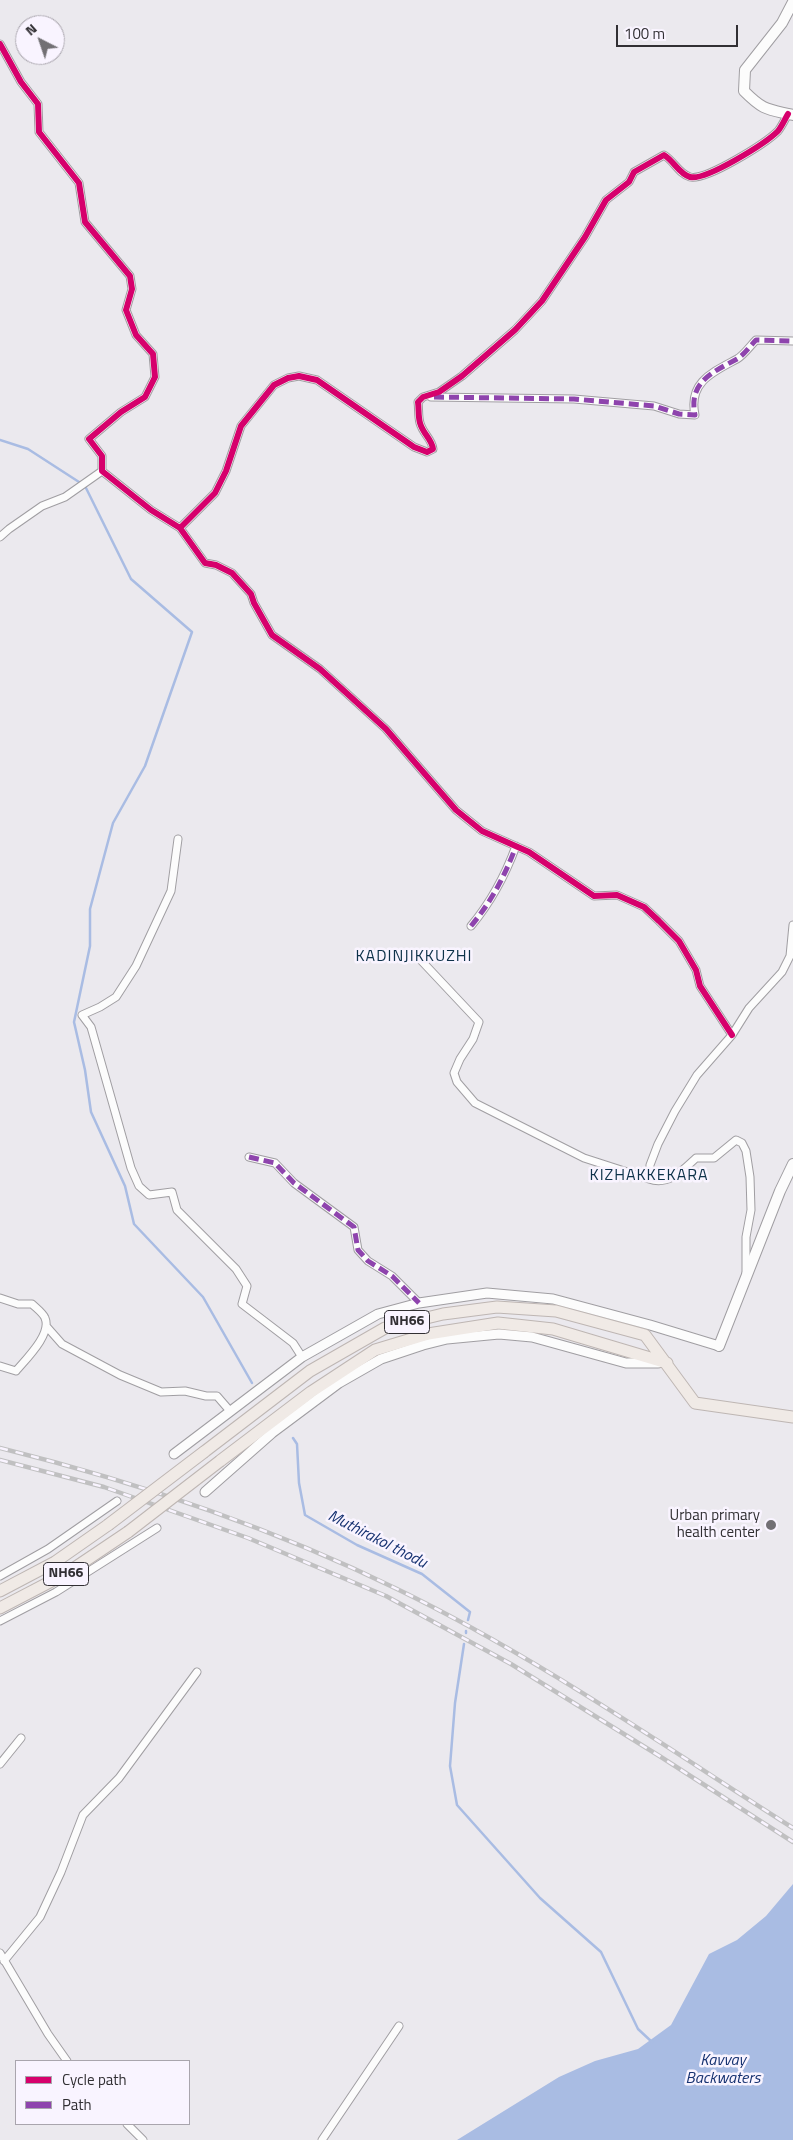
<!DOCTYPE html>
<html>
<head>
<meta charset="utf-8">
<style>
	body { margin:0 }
	#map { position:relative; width:793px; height:2140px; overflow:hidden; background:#ebe9ee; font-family:"Titillium Web",sans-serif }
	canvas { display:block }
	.legend { position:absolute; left:15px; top:2060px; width:175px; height:65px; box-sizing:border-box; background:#f9f4ff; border:1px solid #a9a5ad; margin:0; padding:6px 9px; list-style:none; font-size:15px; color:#312f33 }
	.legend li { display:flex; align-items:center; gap:10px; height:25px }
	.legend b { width:25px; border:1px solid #a9a5ad }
	.north { position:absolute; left:15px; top:15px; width:50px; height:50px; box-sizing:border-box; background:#f9f4ff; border:1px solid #a9a5ad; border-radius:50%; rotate:319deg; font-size:14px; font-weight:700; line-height:20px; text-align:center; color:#312f33 }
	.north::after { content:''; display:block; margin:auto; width:18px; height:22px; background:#727074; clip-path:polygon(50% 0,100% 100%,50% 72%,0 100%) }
	.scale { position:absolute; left:616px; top:25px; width:122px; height:22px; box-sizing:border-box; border:2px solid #312f33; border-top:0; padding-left:6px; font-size:15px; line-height:18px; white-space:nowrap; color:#312f33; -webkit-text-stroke:4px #f9f4ff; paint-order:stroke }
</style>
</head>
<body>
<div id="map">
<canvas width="793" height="2140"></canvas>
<ul class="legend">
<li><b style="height:6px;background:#d6006c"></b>Cycle path</li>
<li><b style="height:6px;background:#8e44ad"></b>Path</li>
</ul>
<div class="north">N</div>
<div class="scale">100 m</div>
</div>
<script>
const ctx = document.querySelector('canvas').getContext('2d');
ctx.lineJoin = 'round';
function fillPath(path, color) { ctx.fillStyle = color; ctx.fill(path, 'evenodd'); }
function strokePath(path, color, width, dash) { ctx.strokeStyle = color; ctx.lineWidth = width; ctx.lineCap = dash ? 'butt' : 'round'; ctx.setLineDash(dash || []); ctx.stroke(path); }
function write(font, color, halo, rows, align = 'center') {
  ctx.font = font + ' "Titillium Web",sans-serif'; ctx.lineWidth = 5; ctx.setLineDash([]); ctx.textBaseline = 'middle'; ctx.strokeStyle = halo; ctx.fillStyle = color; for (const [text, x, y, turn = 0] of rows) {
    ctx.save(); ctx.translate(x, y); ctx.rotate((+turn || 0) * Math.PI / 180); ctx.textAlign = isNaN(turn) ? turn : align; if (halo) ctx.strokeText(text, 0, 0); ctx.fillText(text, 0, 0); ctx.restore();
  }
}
const water = new Path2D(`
	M793 1884V2140H457L559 2077 595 2061 638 2049 671 2025 709 1954 737 1940 766 1916Z`);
const stream = new Path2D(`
	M0 440 28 449 79 482
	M86 488 131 579 192 632 145 766 113 823 90 909V946L74 1022 85 1070 91 1112 125 1186 134 1224 203 1297 252 1383
	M293 1438 297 1444 299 1483 305 1515 357 1545 422 1574 470 1612 468 1620
	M466 1633V1631
	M464 1644 455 1703 450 1766 457 1805 540 1898 601 1952 638 2029 652 2042`);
const minor = new Path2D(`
	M0 44 21 82 38 104 39 132 79 183 85 222 130 276 132 289 126 310 136 335 153 354 155 377 145 397 121 412 89 439 102 456V471L151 510 180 528 205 563 216 565 232 573 251 594 254 603 272 635 320 669 386 729 456 810 482 831 529 852 594 896 617 895 644 907 659 921 679 941 696 970 700 986 732 1035
	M431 397 574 399 654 406 679 414 695 415C688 382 713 372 737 359 744 355 750 346 756 340L793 341
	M180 528 215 493 226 471 241 426 274 385 288 378 299 376 317 380 414 447 427 452 433 449C432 439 423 434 420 423 418 416 419 409 418 402L423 397 439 392 462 376 515 330 542 301 585 237 606 200 629 182 634 172 664 155C674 161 679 174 690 177 706 181 766 143 778 131 782 126 785 119 788 114
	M0 537 9 529 42 506 65 497 102 471
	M178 839 171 891 136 966 116 997 100 1007 82 1015 91 1027 131 1168 139 1186 149 1195 172 1192 177 1210 236 1269 247 1286 242 1304 293 1343 302 1357
	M471 926C491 902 505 876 516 846
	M416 955 479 1022 473 1039 460 1059 454 1073 457 1082 475 1103 584 1158 649 1179
	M249 1157 275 1163 294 1183 354 1227 358 1250 368 1261 392 1276 419 1303
	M746 1273V1237L751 1210 750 1177 746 1151 742 1143 736 1140 714 1158H696C683 1170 669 1186 649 1179L650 1165 658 1144 675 1111 697 1075 732 1035 749 1008 782 972 790 956 793 925
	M0 1298 18 1304H32C36 1308 43 1313 45 1318 52 1334 26 1359 16 1371L0 1366
	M47 1327 62 1344 120 1375 161 1392 185 1391 206 1396H217L230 1411
	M0 1576 48 1549 117 1501
	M0 1621 56 1592 157 1528
	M0 1764 21 1738
	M0 1953 48 2034 67 2061
	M4 1961 40 1917 61 1872 83 1815 119 1778 197 1672
	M127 2124 143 2140
	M322 2140 399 2026`);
const tertiary = new Path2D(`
	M174 1454 302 1357 378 1314 419 1303 487 1293 553 1299 650 1325 719 1346
	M205 1492 272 1433 339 1383 381 1359 423 1345 447 1339 499 1334 532 1337 626 1363H658`);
const secondary = new Path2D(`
	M793 2 782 23 745 70 744 91C764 111 767 109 793 115
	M719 1346 780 1191 793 1164`);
const trunk = new Path2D(`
	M204 1452 310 1371 385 1328 443 1314 497 1307 556 1311 645 1335 695 1403 793 1417
	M220 1461 311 1392 375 1350 428 1334 498 1323 553 1329 667 1363
	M0 1591 55 1562 108 1525
	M0 1608 67 1573 128 1532`);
const rail = new Path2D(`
	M0 1448C137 1482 270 1527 397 1589 535 1656 664 1746 793 1828
	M0 1460 104 1487 248 1538 386 1596 511 1664 661 1757 793 1842`);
const trunkBridge = new Path2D(`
	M108 1525 204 1452
	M128 1532 220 1461`);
const quiet = new Path2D(`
	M434 397 574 399 654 406 679 414 695 415C688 382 713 372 737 359 744 355 750 346 756 340L793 341
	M471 926C491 902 505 876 516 846
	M249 1157 275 1163 294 1183 354 1227 358 1250 368 1261 392 1276 419 1303`);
const cycleway = new Path2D(`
	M0 44 21 82 38 104 39 132 79 183 85 222 130 276 132 289 126 310 136 335 153 354 155 377 145 397 121 412 89 439 102 456V471L151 510 180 528 205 563 216 565 232 573 251 594 254 603 272 635 320 669 386 729 456 810 482 831 529 852 594 896 617 895 644 907 659 921 679 941 696 970 700 986 732 1035
	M180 528 215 493 226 471 241 426 274 385 288 378 299 376 317 380 414 447 427 452 433 449C432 439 423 434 420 423 418 416 419 409 418 402L423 397 439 392 462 376 515 330 542 301 585 237 606 200 629 182 634 172 664 155C674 161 679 174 690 177 706 181 766 143 778 131 782 126 785 119 788 114`);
const markers = [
	[771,1525,6,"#727074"]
];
const shields = [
	[407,1322,45],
	[66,1574,45]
];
const shieldNames = [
	["NH66",407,1322],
	["NH66",66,1574]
];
const poiNames = [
	["Urban primary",760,1516],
	["health center",760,1533]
];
const neighbourhoodNames = [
	["KADINJIKKUZHI",414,957],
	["KIZHAKKEKARA",649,1176]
];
const waterNames = [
	["Muthirakol thodu",377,1540,27],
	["Kavvay",723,2061],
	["Backwaters",723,2079]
];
fillPath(water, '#a9bce3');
strokePath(stream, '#a9bce3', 2.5);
strokePath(minor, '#a09ea2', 9);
strokePath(tertiary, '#a09ea2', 11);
strokePath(secondary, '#a09ea2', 12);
strokePath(trunk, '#beb6b3', 13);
strokePath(minor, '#fcfcfc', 7);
strokePath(tertiary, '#fcfcfc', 9);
strokePath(secondary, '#fcfcfc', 10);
strokePath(trunk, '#f0eae6', 11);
strokePath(rail, '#c0c0c1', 4.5);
strokePath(rail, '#f9f4ff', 2.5, [8]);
strokePath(trunkBridge, '#beb6b3', 13, []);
strokePath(trunkBridge, '#f0eae6', 11);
strokePath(quiet, '#8e44ad', 5, [10, 5]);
strokePath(cycleway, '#d6006c', 6);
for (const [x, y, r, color] of markers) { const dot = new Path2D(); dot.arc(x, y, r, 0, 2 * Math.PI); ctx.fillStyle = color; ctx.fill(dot); strokePath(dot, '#f9f4ff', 2); }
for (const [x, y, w] of shields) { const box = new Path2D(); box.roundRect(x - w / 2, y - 11.5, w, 23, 4); ctx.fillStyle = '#f9f4ff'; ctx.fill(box); strokePath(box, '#312f33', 1); }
write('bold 14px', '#312f33', null, shieldNames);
write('15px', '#312f33', '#f9f4ff', poiNames, 'right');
ctx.letterSpacing = '1px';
write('16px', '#0e324a', '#f9f4ff', neighbourhoodNames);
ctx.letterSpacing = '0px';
write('italic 16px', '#163271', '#f9f4ff', waterNames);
</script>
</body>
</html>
